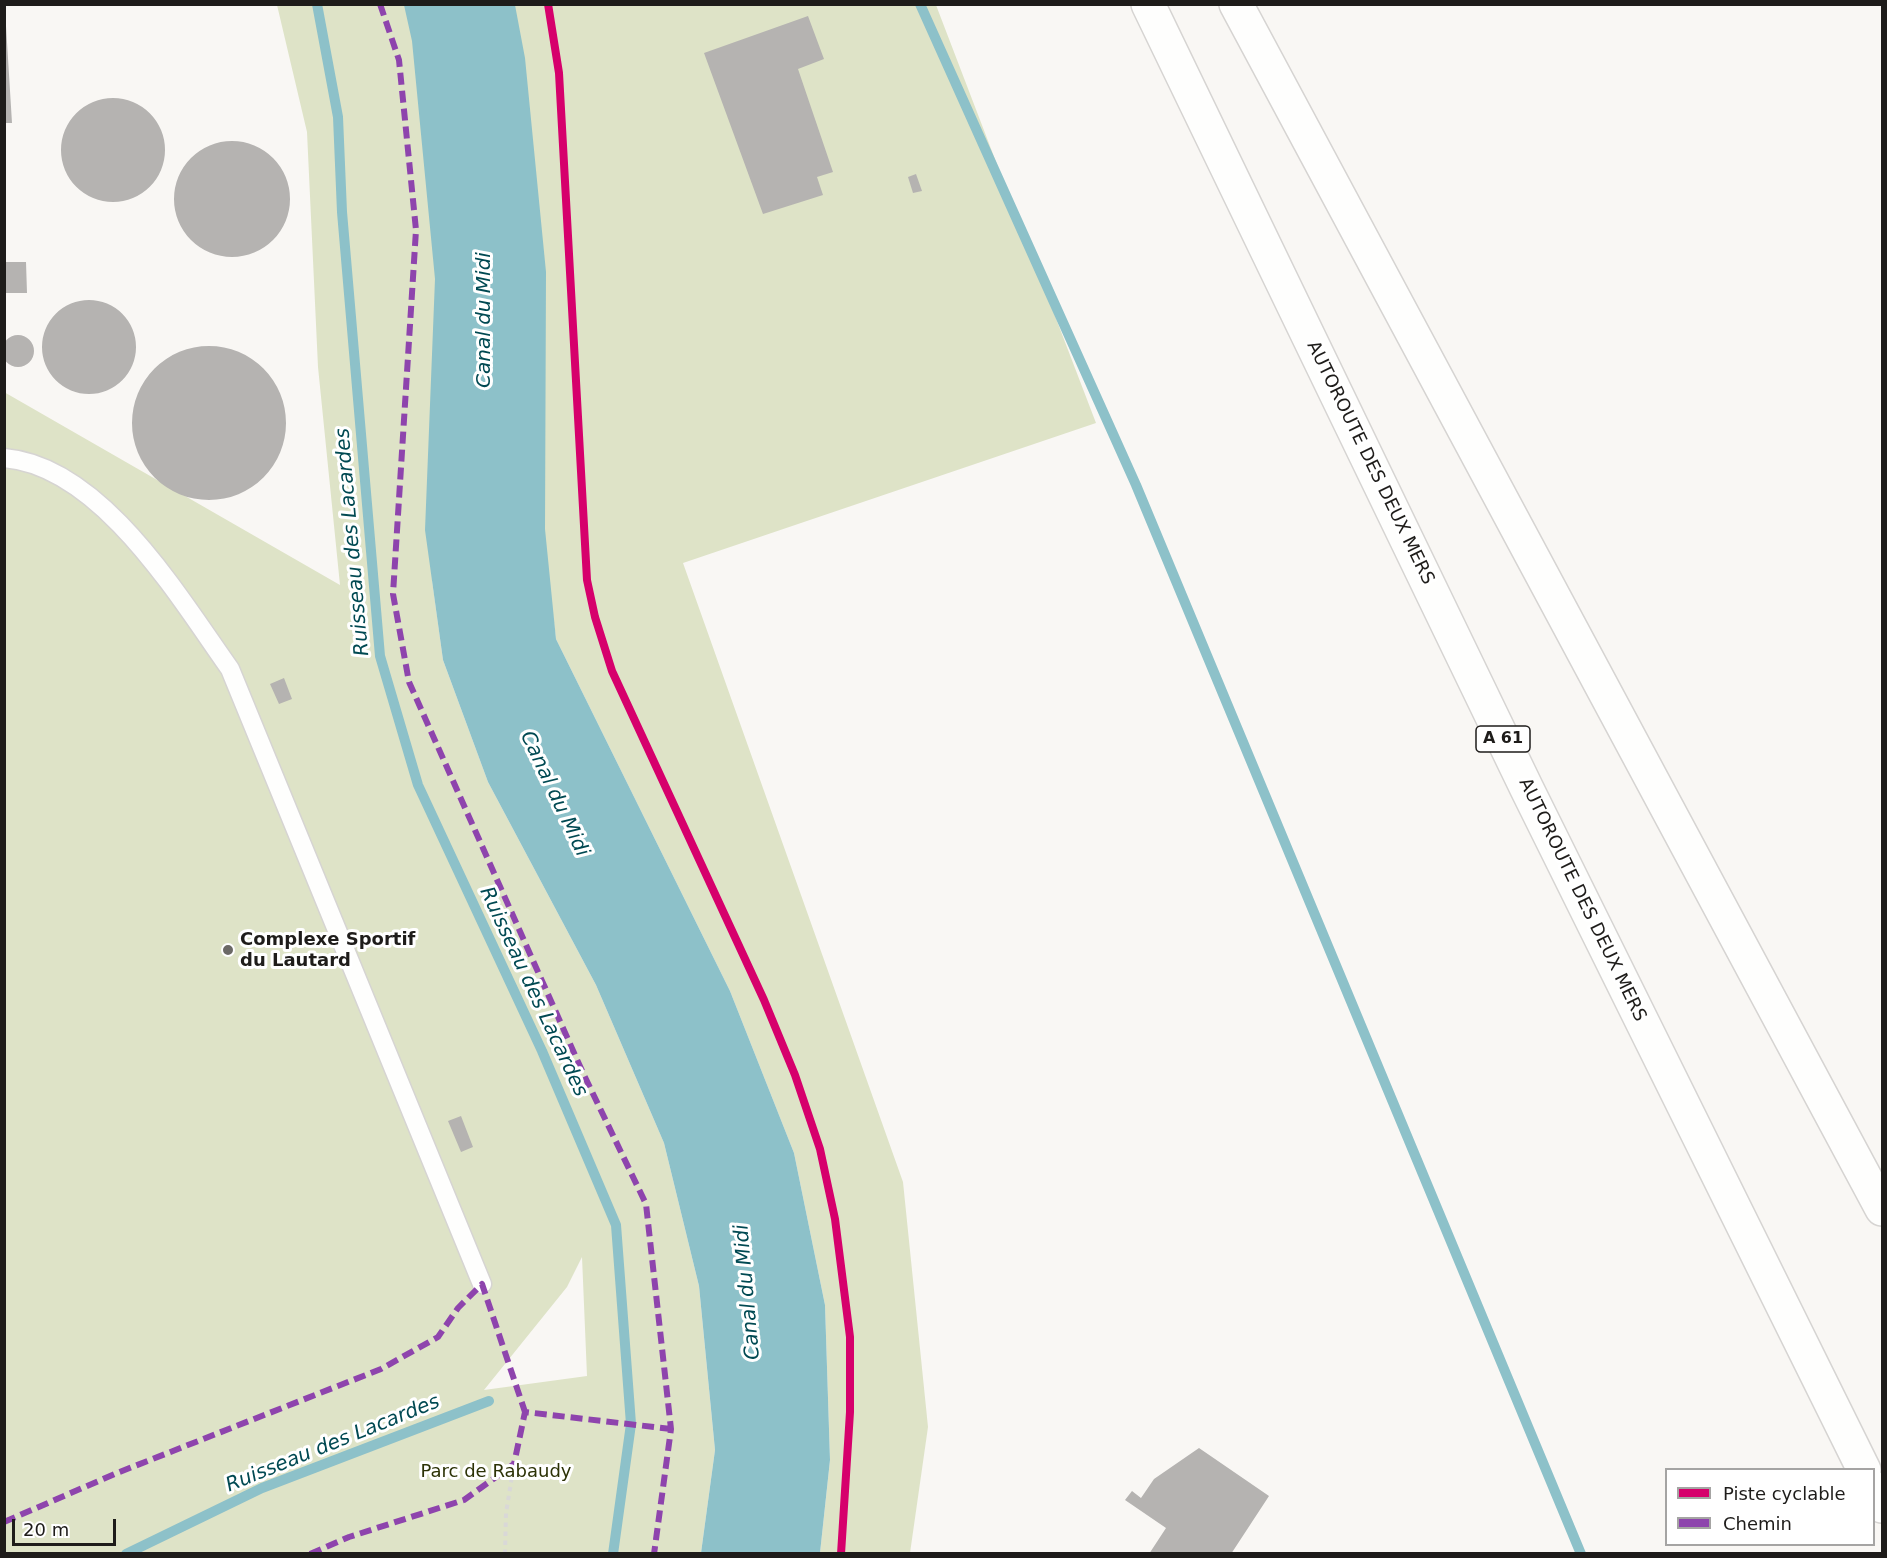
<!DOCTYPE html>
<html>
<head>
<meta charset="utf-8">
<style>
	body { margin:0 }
	#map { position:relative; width:1887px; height:1558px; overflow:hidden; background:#f9f7f4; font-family:"DejaVu Sans",sans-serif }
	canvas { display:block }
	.frame { position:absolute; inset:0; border:6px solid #1e1c1a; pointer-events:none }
	.legend { position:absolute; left:1665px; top:1468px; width:210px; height:78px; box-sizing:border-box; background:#fff; border:2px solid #a5a4a3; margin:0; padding:8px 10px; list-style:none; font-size:18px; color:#1e1c1a }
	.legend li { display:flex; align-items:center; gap:12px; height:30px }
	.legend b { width:30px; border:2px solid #a5a4a3 }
	.scale { position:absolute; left:12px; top:1519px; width:104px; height:27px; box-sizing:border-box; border:3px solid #1e1c1a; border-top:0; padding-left:8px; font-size:18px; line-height:21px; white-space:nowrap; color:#1e1c1a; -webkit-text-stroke:4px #fff; paint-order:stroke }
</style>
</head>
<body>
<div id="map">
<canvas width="1887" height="1558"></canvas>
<div class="frame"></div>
<ul class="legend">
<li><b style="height:8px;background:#d6006c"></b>Piste cyclable</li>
<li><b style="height:8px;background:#8e44ad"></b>Chemin</li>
</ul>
<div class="scale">20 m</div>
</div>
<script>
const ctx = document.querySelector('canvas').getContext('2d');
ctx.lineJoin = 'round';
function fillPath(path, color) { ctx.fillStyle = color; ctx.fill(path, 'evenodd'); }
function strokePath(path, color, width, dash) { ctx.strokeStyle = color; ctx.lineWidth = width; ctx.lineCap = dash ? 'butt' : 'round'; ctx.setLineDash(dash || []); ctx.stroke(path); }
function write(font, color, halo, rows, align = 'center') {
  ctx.font = font + ' "DejaVu Sans",sans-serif'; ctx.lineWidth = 6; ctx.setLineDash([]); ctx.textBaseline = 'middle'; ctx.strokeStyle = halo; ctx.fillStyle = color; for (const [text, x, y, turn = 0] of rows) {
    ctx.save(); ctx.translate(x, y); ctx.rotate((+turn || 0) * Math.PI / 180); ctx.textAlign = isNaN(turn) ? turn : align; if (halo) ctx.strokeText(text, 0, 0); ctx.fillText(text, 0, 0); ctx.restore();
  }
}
const green = new Path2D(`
	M277 5H936L1096 423 683 563 903 1182 928 1427 910 1553H820L830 1460 825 1305 794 1153 730 991 556 639 548 574 432 580 443 660 488 782 596 985 664 1143 699 1286 715 1450 701 1553H5L4 392 340 585 318 367 307 132ZM582 1257 587 1376 484 1390 567 1287Z`);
const water = new Path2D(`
	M404 5H515L525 58 546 272 545 529 556 639 730 991 794 1153 825 1305 830 1460 820 1553H701L715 1450 699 1286 664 1143 596 985 488 782 443 660 425 530 435 279 412 41Z`);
const stream = new Path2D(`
	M317 4 338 117 342 212 380 656 418 785 542 1051 616 1225 631 1424 613 1554
	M920 4 1136 485 1581 1554
	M126 1554 262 1488 489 1401`);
const building = new Path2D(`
	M808 16 824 59 798 69 833 172 817 177 823 195 763 214 704 53Z
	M6 26 12 123H4V27Z
	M61 150a52 52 0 1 1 104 0a52 52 0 1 1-104 0Z
	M174 199a58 58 0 1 1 116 0a58 58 0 1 1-116 0Z
	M916 174 922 191 913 193 908 177Z
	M4 262H26L27 293H4Z
	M42 347a47 47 0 1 1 94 0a47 47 0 1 1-94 0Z
	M2 351a16 16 0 1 1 32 0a16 16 0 1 1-32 0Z
	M132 423a77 77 0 1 1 154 0a77 77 0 1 1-154 0Z
	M284 678 292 699 279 704 270 684Z
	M461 1116 473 1147 461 1152 448 1121Z
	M1199 1448 1269 1496 1231 1554H1149L1166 1528 1125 1500 1132 1491 1141 1498 1154 1479Z`);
const path = new Path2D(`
	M505 1554 506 1513 514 1464`);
const service = new Path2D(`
	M4 458C101 466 178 596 230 669L482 1284`);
const motorway = new Path2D(`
	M1148 4 1527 789 1864 1470
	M1236 4 1882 1209
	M1874 1488 1882 1506`);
const quiet = new Path2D(`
	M380 4 399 60 416 230 393 594 409 682 583 1073 646 1204 671 1429 654 1554
	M4 1522 117 1473 381 1369 438 1337 458 1308 482 1284 525 1412
	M310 1554 349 1537 464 1500 514 1464 525 1412 671 1429`);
const cycleway = new Path2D(`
	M548 4 559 73 587 580 595 617 612 671 764 1000 795 1075 820 1149 835 1219 850 1337V1412L841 1554`);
const markers = [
	[228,950,6,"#6b6966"]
];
const shields = [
	[1503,739,54]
];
const shieldNames = [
	["A 61",1503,739]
];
const streetNames = [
	["AUTOROUTE DES DEUX MERS",1370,463,64],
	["AUTOROUTE DES DEUX MERS",1582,900,64]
];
const poiNames = [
	["Complexe Sportif",240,940],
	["du Lautard",240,961]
];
const parkNames = [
	["Parc de Rabaudy",496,1472]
];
const waterNames = [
	["Canal du Midi",485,320,-90],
	["Ruisseau des Lacardes",353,542,-95],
	["Canal du Midi",554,794,65],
	["Ruisseau des Lacardes",533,992,65],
	["Canal du Midi",748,1292,-95],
	["Ruisseau des Lacardes",333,1444,-22]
];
fillPath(green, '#dee3c7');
fillPath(water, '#8dc1c9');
strokePath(stream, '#8dc1c9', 10);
fillPath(building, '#b5b3b1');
strokePath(service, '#d6d4d2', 21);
strokePath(motorway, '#d6d4d2', 36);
strokePath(path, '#d9d8d7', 4, [4.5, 4.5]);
strokePath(service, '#fefefd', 18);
strokePath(motorway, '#fefefd', 33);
strokePath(quiet, '#8e44ad', 6, [12, 6]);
strokePath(cycleway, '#d6006c', 8);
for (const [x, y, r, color] of markers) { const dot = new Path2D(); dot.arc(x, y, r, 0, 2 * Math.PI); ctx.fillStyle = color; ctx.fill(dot); strokePath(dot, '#fff', 2); }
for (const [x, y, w] of shields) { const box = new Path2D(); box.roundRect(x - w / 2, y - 13, w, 26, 4.5); ctx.fillStyle = '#fff'; ctx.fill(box); strokePath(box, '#1e1c1a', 1.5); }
write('bold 16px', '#1e1c1a', null, shieldNames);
write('18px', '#1e1c1a', '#fff', streetNames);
write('bold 18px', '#1e1c1a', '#fff', poiNames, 'left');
write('18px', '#2c3206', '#fff', parkNames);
write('italic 20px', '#004952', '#fff', waterNames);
</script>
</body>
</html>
